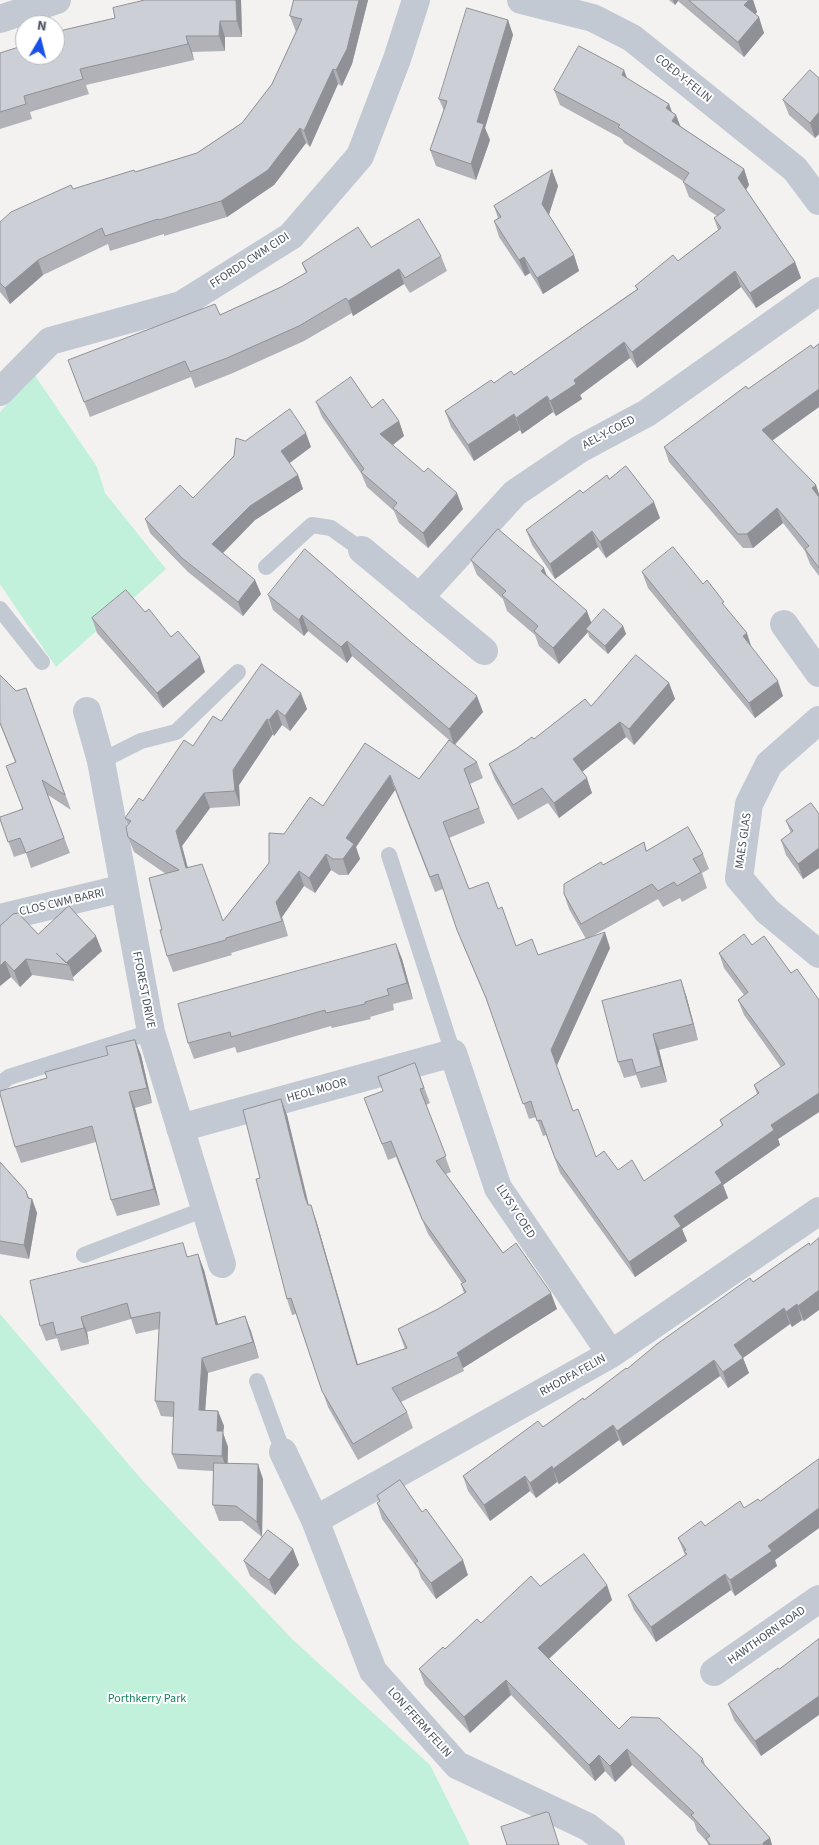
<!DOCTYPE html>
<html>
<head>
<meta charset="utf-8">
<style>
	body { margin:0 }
	#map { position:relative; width:819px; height:1845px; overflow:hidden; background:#f3f2f1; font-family:"Source Sans 3",sans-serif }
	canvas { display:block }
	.north { position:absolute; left:15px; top:15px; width:50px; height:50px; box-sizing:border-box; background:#fff; border:1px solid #b6b9bf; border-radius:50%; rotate:8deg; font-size:14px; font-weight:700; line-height:20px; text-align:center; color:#49515f }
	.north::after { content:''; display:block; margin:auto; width:18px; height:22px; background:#1950e6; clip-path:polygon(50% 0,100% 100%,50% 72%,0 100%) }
</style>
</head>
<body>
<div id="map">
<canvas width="819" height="1845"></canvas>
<div class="north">N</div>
</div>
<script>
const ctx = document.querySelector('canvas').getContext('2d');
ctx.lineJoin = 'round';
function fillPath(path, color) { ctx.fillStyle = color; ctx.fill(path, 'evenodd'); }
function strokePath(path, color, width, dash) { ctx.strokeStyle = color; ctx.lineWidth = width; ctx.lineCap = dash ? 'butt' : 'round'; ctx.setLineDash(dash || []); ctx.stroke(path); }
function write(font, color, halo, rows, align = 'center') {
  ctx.font = font + ' "Source Sans 3",sans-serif'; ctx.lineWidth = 4; ctx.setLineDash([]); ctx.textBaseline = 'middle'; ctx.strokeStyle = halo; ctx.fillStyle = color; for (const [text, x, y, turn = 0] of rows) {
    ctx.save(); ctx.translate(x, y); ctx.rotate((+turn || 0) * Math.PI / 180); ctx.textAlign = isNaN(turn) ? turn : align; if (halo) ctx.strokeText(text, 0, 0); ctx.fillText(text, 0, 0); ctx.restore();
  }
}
const green = new Path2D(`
	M34 374 97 467 105 493 166 569 56 667 0 584V412Z
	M0 1314 142 1480 292 1639 430 1765 470 1845H0Z`);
const service = new Path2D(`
	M266 567 312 525 331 528 362 550
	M0 609 42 662
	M101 761 141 741 176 732 238 672
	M389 855 453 1053
	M0 1084 9 1077 151 1032
	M84 1255 205 1209
	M257 1381 283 1452`);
const minor = new Path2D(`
	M521 0 593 18 632 38 795 169 819 201
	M0 19 57 0
	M0 392 50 341 181 305 291 236 360 156 397 59 416 0
	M362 550 484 651
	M419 598 515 493 580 449 647 413 819 291
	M784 624 819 673
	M87 711 101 761 151 1032 222 1264
	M819 720 769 764 749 804 739 878 767 911 819 954
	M0 918 124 888
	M180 1128 453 1053 498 1188 611 1354
	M283 1452 315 1520 373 1671 457 1765 588 1827 611 1845
	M315 1520 611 1354 819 1211
	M714 1672 819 1599`);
const wall = new Path2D(`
	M241 0 242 37H225V51L192 52 194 60 86 85 89 94 30 112 32 119 0 129V53Z
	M294 0H368L352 64 342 86 338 84 310 147 306 143 274 185 227 217 164 236V234L110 251 108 244 43 275 10 304 0 292V222L73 189 135 172 197 153 242 123 272 84 297 32H296L290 16Z
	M669 0H753L757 12 755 14 764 33 744 57 678 1 675 5Z
	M508 20 513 35 485 128 490 140 476 180 436 166 430 150 444 111 439 99Z
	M819 78V134L815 138 789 115 783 100Z
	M627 79 669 104 672 112 676 115 680 126 744 169 749 185 746 190 795 262 801 278 756 308 741 287 637 368 630 358 580 395 582 399 556 416 553 412 522 434 520 430 474 461 451 427 445 411 494 383 514 375 637 289 635 286 678 261 718 230 714 218 717 216 689 197 683 181 624 143 622 139 560 105 554 90Z
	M552 170 558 186 549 215 574 255 579 271 543 294 530 273 525 276 499 237 494 221 498 218 494 206Z
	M371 247 441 256 447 271 410 293 404 284 353 316 352 313 304 341 233 373 195 388 191 377 90 417 68 360 220 315 281 287 306 273 302 263Z
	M819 344V407L772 441 816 485 819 494V576L810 564 805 551 783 523 753 548H743L669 462 664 447 748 389Z
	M316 402 372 408 399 421 404 436 393 445 463 509 428 548 399 523 394 511 367 487 361 473 322 417Z
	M245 441 311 447 289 463 298 475 303 489 255 520 223 553 255 580 261 594 243 616 188 572 150 533 145 519 193 498 234 456Z
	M609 479 660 518 606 558 598 547 555 579 532 545 526 530 583 493Z
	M471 560 547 575 591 623 623 626 626 634 608 654 589 637 588 632 559 664 539 646 535 635 507 611 503 599 477 575Z
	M642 572 703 584 727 609 783 696 755 718 648 588Z
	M268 595 483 712 455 745 477 762 483 778 470 784 485 823 449 838 469 889 498 909 516 946 538 955 586 939 569 909 564 894 603 865 644 842 647 851 703 854 709 869 702 873 707 888 682 902 680 898 663 907 658 899 589 938 610 948 557 1065 573 1111 596 1157 618 1170 644 1181 722 1126 720 1120 757 1094 754 1085 781 1067 744 1015 738 1000 744 995 724 968 719 953 752 945 791 973 819 1000V1112L778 1139 780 1145 723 1185 728 1198 682 1229 687 1241 635 1277 560 1173 546 1135 543 1136 536 1117 529 1119 491 1010 463 945 443 889 435 892 395 790 356 847 360 859 348 875H339L331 870 315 893 304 886 282 917 288 936 231 953 232 955 173 972 167 956 162 930 166 874 134 852 128 837V825L125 818 143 801 193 746 221 721 262 664 307 709 290 731 282 725 274 736 273 734 239 785 240 806 210 808 182 846 188 868 223 921 269 863 284 834 323 806 419 779 449 740 352 656 347 663 308 631 304 636 273 610Z
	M145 612 205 672 163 708 97 633 92 618Z
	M0 675 16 691 26 688 71 810 48 795 70 853 31 868 26 853 14 857 0 819 22 809 15 762 0 724Z
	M669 683 675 699 634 745 626 737 582 772 592 793 559 818 548 803 518 820 495 780 489 764 591 706Z
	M819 814V868L803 879 786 855 781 840 791 833 786 821Z
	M0 926 38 934 102 951 73 977 74 981 32 975 20 987 11 977 0 986Z
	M396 944 402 959 413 999 393 1004 394 1010 370 1017 371 1019 332 1028 331 1026 237 1053 235 1047 194 1059 188 1043Z
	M686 995 698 1040 659 1050 667 1082 641 1088 636 1075 624 1078 618 1062Z
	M135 1040 141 1055 152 1103 135 1108 160 1205 117 1216 111 1200 96 1142 21 1163 15 1147 47 1078 108 1055Z
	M415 1063 430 1103 426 1105 451 1172 446 1174 503 1253 557 1309 463 1368 464 1371 401 1402 407 1412 413 1428 358 1460 328 1407 296 1314 292 1315 287 1299 260 1178 287 1115 309 1205 316 1220 358 1364 405 1349 398 1329 438 1309 464 1293 461 1284 462 1283 428 1234 396 1157 388 1160 364 1098 383 1091Z
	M0 1162 26 1191 29 1198 32 1199 37 1213 29 1259 0 1254Z
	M809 1243 804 1321 802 1320 792 1327 790 1324 743 1358 749 1373 728 1388 720 1376 623 1446 619 1440 559 1484 557 1482 536 1498 530 1491 490 1521 468 1491 463 1476 543 1427 584 1400 627 1369Z
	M188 1256 204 1270 218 1324 245 1316 259 1358 208 1373 205 1410 218 1411 224 1426 223 1433 228 1447V1463L263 1479 262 1537 293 1549 299 1565 275 1595 250 1576 244 1561 262 1537 242 1521H219L213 1505V1471L178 1469 172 1454 174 1417 161 1416 155 1401 159 1329 136 1334 131 1319 87 1332 89 1344 61 1351 57 1338 46 1341 40 1326Z
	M819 1459V1528L775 1560 777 1566 735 1596 731 1590 656 1642 634 1610 628 1595 685 1555 678 1538 760 1501Z
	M377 1496 422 1512 468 1575 436 1599 421 1578 418 1569 382 1519 377 1503 379 1502Z
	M607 1585 612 1600 549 1659 619 1729 703 1759 705 1765 770 1838 772 1845H708L707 1842 697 1831 694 1822 632 1765 615 1782 605 1771 595 1781 511 1695 470 1733 425 1685 419 1669 445 1649 481 1623 540 1586Z
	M779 1669 761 1756 734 1720 728 1704Z`);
const shadedWall = new Path2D(`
	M236 0H241L242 37 237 21Z
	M359 0H368L352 64 342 86 336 70Z
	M673 0H678V1L675 5Z
	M749 0H753L757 12 750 21 744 5Z
	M759 17 764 33 744 57 738 42Z
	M508 20 513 35 485 128 490 140 476 180 471 164 477 122Z
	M220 21 225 37V51L219 36Z
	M186 36 192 52 194 60 188 44Z
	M333 69 338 84 310 147 304 131Z
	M624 70 630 86 622 75Z
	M669 104 674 118 676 115 682 130 678 136 666 108Z
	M819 112V134L815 138 810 123Z
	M300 128 306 143 274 185 227 217 221 201Z
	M744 169 749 185 743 194 738 178Z
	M552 170 558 186 547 220 542 204Z
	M574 255 579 271 543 294 537 278Z
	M524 257 530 273 525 276 519 260Z
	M38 260 43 275 10 304 5 288Z
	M795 262 801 278 756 308 750 293Z
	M399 269 404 284 353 316 348 301Z
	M735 271 741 287 637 368 632 352Z
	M624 342 630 358 580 395 582 399 556 416 550 401 574 380Z
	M819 389V407L767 444 762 430Z
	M547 396 553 412 522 434 516 418Z
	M514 414 520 430 474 461 468 445Z
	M399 421 404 436 386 450 380 434Z
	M306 433 311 447 287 465 281 451Z
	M298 475 303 489 255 520 217 559 212 544 250 506Z
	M816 485 819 494V502L812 488Z
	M457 493 463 509 428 548 423 533Z
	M654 502 660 518 606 558 600 542Z
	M777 508 783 523 753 548 747 534Z
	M592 531 598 547 555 579 550 564Z
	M544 568 550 584 541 571Z
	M255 580 261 594 243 616 238 602Z
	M587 611 593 627 586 629 588 632 559 664 553 648Z
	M302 615 308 631 304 636 299 620Z
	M623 626 626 634 608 654 605 646Z
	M747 633 752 649 743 636Z
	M347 641 352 656 347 663 341 647Z
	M200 657 205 672 163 708 157 693Z
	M778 681 783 696 755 718 749 703Z
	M669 683 675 699 634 745 629 729Z
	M301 693 307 709 290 731 285 716Z
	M477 696 483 712 454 745 449 729Z
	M277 710 282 725 274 736 269 720Z
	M267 719 273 734 239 785 240 806 235 791 233 770Z
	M620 722 626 737 578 775 573 759Z
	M390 775 395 790 356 847 360 859 348 875 343 859 346 838Z
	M587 778 592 793 559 818 554 803Z
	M204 793 210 808 182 846 192 884 186 868 176 831Z
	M819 848V868L803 879 798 864Z
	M326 854 331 870 315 893 309 878Z
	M299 871 304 886 282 917 288 936 276 902Z
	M605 932 610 948 557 1065 551 1050Z
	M96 936 102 951 73 977 69 965 66 963Z
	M396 944 402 959 413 999 407 983Z
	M26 959 32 975 20 987 14 971Z
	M5 961 11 977 0 986V966Z
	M681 980 686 995 698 1040 693 1024Z
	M653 1034 659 1050 667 1082 661 1066Z
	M135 1040 141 1055 152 1103 147 1088Z
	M129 1092 135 1108 160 1205 154 1189Z
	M819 1093V1112L778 1139 780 1145 723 1185 728 1198 682 1229 687 1241 635 1277 629 1262 715 1172 771 1125Z
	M281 1099 287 1115 310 1212 305 1197Z
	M26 1191 31 1205 32 1199 37 1213 29 1259 24 1245 28 1198Z
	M311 1205 316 1220 362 1380 357 1365Z
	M198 1254 204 1270 222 1340 216 1325Z
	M819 1290V1310L804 1321 798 1306Z
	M551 1293 557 1309 463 1368 457 1353Z
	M797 1304 802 1320 792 1327 786 1312Z
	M784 1308 790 1324 743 1358 749 1373 728 1388 723 1372 734 1345Z
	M245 1316 251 1331 259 1358 253 1342Z
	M81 1317 87 1332 89 1344 84 1328Z
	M202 1358 208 1373 204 1426 199 1410Z
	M714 1360 720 1376 623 1446 617 1431Z
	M218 1411 224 1426 223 1433 228 1447 227 1471 222 1456 217 1431Z
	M613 1425 619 1440 559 1484 553 1469Z
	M258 1464 263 1479 262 1537 257 1522Z
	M552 1466 557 1482 536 1498 530 1483Z
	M525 1476 530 1491 490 1521 484 1505Z
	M819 1508V1528L775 1560 777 1566 735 1596 730 1580 768 1546Z
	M293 1549 299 1565 275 1595 269 1580Z
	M463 1560 468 1575 436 1599 431 1583Z
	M725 1574 731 1590 656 1642 651 1627Z
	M607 1585 612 1600 544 1663 538 1648Z
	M506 1680 511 1695 470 1733 464 1717Z
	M819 1696V1715L761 1756 755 1741Z
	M627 1749 632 1765 615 1782 610 1766Z
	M599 1755 605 1771 595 1781 589 1765Z
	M770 1838 772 1845H764L763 1843Z`);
const building = new Path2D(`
	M145 0H236L237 21H220L219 36H186L188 44 80 69 83 79 24 96 26 104 0 112V53L25 45V55H55V32L115 18 113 8Z
	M294 0H359L347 49 336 70 333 69 304 131 300 128 268 170 221 201 159 220 158 219 105 236 102 228 38 260 5 288 0 283V222L11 212 71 185 73 189 134 170 135 172 197 153 242 123 272 84 302 19 290 16Z
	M689 0H749L744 5 759 17 738 42Z
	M467 8 508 20 477 122 484 124 471 164 430 150 447 101 439 99Z
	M579 46 624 70 622 75 669 104 666 108 676 115 672 121 744 169 738 178 795 262 750 293 735 271 632 352 624 342 574 380 576 384 550 401 547 396 516 418 514 414 468 445 445 411 491 380 494 383 511 371 514 375 638 289 635 286 673 255 678 261 721 228 714 218 725 210 683 182 689 173 618 127 620 125 554 90Z
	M810 70 819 78V112L810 123 783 100Z
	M552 170 542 204 574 255 537 278 524 257 519 260 494 221 501 217 494 206Z
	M419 219 441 256 405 278 399 269 348 301 346 298 299 326 227 358 190 372 185 361 84 402 68 360 215 304 220 315 281 287 307 272 302 263 358 227 371 247Z
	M819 344V389L762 430 816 485 812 488 819 497V568L805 549 809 546 777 508 747 534H738L664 447 746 386 748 389 811 345 813 348Z
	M351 377 372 408 383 399 399 421 380 434 424 472 428 468 457 493 423 533 393 508 397 503 361 472 364 469 316 402Z
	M290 409 306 433 281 451 298 475 250 506 212 544 255 580 238 602 182 558 145 519 180 485 193 498 234 456 236 438 245 441Z
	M626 466 654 502 600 542 592 531 550 564 526 530 580 490 583 493 607 475 609 479Z
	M498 529 544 568 541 571 587 611 553 648 534 631 538 626 502 595 506 591 471 560Z
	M673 547 703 584 707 580 724 602 722 603 747 633 743 636 778 681 749 703 642 572Z
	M305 549 411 642 477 696 449 729 347 641 341 647 302 615 299 620 268 595Z
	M126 590 145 612 149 609 171 637 178 631 200 657 157 693 92 618Z
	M604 609 623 626 605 646 586 629Z
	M636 655 669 683 629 729 620 722 573 759 587 778 554 803 542 788 513 805 489 764 517 748 532 737 534 739 585 699 591 706Z
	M262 664 301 693 285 716 277 710 269 720 267 719 233 770 235 791 204 793 176 831 186 868 202 864 223 921 269 863V833L284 834 310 797 323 806 365 743 419 779 449 740 477 762 464 769 479 808 443 822 469 889 488 882 498 909 502 907 516 946 532 939 538 955 605 932 551 1050 573 1111 578 1109 596 1157 604 1151 618 1170 632 1160 644 1181 723 1125 720 1120 759 1093 754 1085 785 1064 738 1000 748 992 719 953 744 934 752 945 764 936 791 973 797 969 819 1000V1093L771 1125 774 1130 715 1172 722 1183 674 1216 681 1226 629 1262 555 1158 541 1120 537 1121 531 1101 523 1104 486 998 457 930 438 874 430 877 390 775 346 838 354 844 343 859H333L326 854 309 878 299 871 276 902 282 921 226 938V940L167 956 160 930H162L149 878 179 870 128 837 126 827 131 821 125 818 139 798 143 801 184 740 193 746 213 716 221 721Z
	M0 675 16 691 26 688 65 795 42 780 64 838 26 853 20 838 8 842 0 819V817L23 809 6 766 16 762 0 723Z
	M811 803 819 814V848L798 864 781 840 793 831 786 821Z
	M688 827 703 854 693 859 701 872 677 886 674 882 658 891 652 884 581 924 564 894V884L601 862 603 865 644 842 646 851Z
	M69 906 96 936 66 963 56 953 69 965 26 959 14 971 5 961 0 966V926L13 914 18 913 38 934Z
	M396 944 407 983 387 989 389 995 365 1002V1004L326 1013 325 1010 231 1037 230 1032 188 1043 178 1004Z
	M681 980 693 1024 653 1034 661 1066 636 1073 632 1059 618 1062 602 1001Z
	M135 1040 147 1088 129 1092 154 1189 111 1200 92 1126 15 1147 0 1094V1091L47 1078 45 1072 108 1055 106 1047Z
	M415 1063 424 1088 420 1089 446 1156 436 1161 503 1253 516 1243 551 1293 457 1353 459 1356 392 1388 407 1412 353 1444 322 1391 291 1298 287 1299 256 1179 260 1178 243 1110 281 1099 305 1197 308 1205H311L357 1365 407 1348 398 1329 438 1309 466 1292 461 1284 466 1281 422 1219 391 1141 382 1144 364 1098 383 1091 378 1077Z
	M0 1162 26 1191 28 1198 32 1199 24 1245 0 1241Z
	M819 1238V1290L798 1306 797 1304 786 1312 784 1308 734 1345 743 1358 723 1372 714 1360 617 1431 613 1425 553 1469 552 1466 530 1483 525 1476 484 1505 463 1476 538 1421 543 1427 583 1398 584 1400 626 1368 627 1369 657 1344 750 1278 753 1282 809 1243 810 1245Z
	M183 1243 187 1257 198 1254 216 1325 245 1316 253 1342 202 1358 199 1410 218 1411 217 1431H223L222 1456 172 1454 174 1402 155 1401 160 1312 131 1318 127 1303 81 1317 84 1328 56 1335 53 1322 40 1326 30 1281Z
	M819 1459V1508L768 1546 772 1551 730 1580 725 1574 651 1627 628 1595 687 1554 684 1551 686 1550 678 1538 701 1521 705 1526 740 1501 744 1508 758 1499 760 1501Z
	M214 1463 258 1464 257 1522 236 1506 213 1505Z
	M400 1480 422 1512 426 1509 463 1560 431 1583 415 1563 418 1561 377 1503 380 1501 377 1496Z
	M268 1530 293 1549 269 1580 244 1561Z
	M584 1554 607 1585 538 1648 619 1729 631 1717 659 1718 703 1759 701 1761 770 1838 763 1843 764 1845H711L706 1839 710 1836 691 1815 694 1813 627 1749 610 1766 599 1755 589 1765 506 1680 464 1717 419 1669 443 1647 445 1649 477 1619 481 1623 531 1576 540 1586Z
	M819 1639V1696L755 1741 728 1704 778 1668 779 1669Z
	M547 1812 549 1813 559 1845H507L501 1827Z`);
const streetNames = [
	["COED-Y-FELIN",683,79,39],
	["FFORDD CWM CIDI",250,261,-33],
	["AEL-Y-COED",609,433,-28],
	["MAES GLAS",744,841,-82],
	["CLOS CWM BARRI",62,903,-13],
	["FFOREST DRIVE",143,990,79],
	["HEOL MOOR",317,1091,-16],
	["LLYS Y COED",515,1212,57],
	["RHODFA FELIN",573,1376,-29],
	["HAWTHORN ROAD",767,1636,-35],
	["LON FFERM FELIN",419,1723,48]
];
const parkNames = [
	["Porthkerry Park",147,1699]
];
fillPath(green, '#c1f0db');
strokePath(service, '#c2c9d3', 16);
strokePath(minor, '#c2c9d3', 28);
fillPath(wall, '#b0b2b8');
fillPath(shadedWall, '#909196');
fillPath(building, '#cdcfd6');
strokePath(building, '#909196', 1);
write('12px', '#49515f', '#fff', streetNames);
write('12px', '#17825f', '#fff', parkNames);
</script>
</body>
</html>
